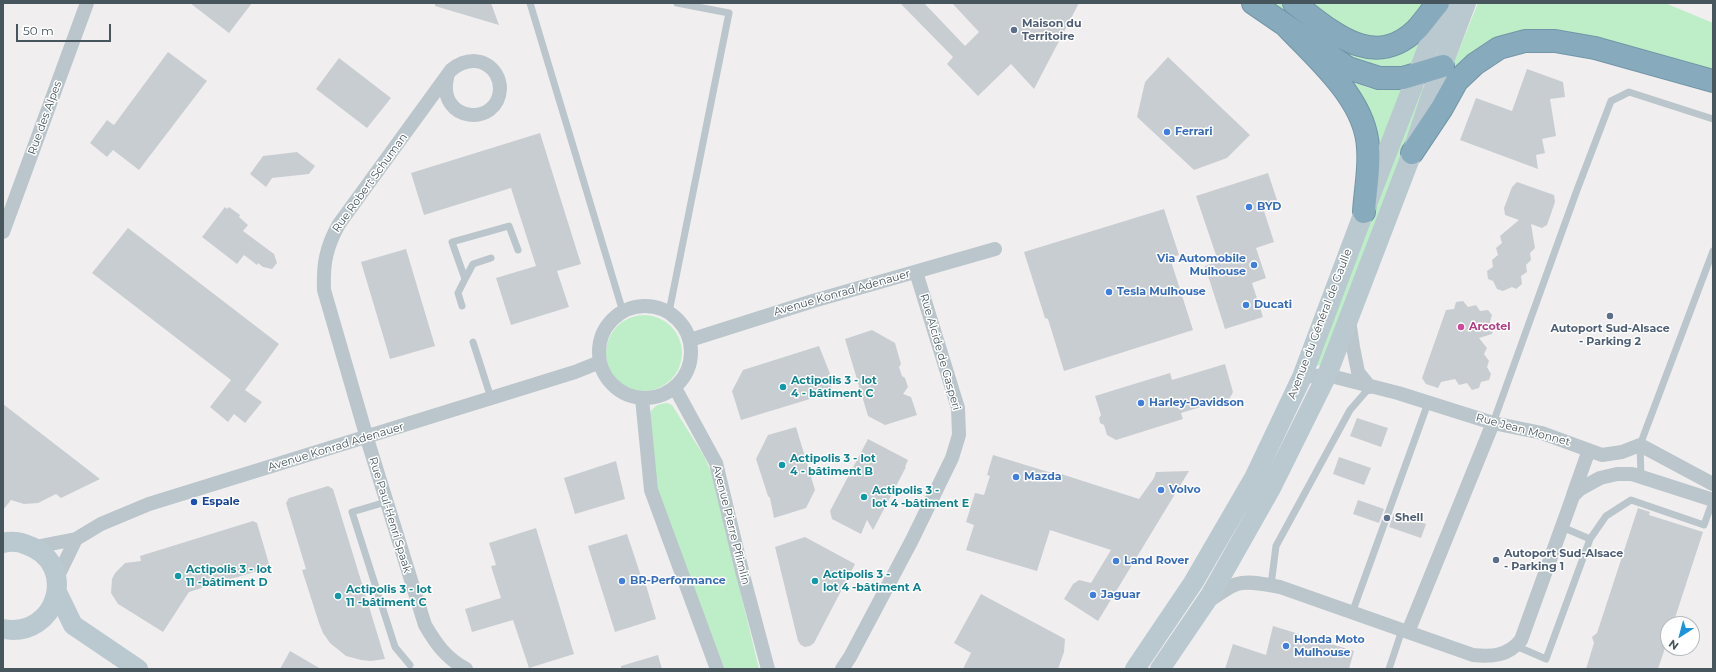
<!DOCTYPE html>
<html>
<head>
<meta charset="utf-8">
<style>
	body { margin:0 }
	#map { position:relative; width:1716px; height:672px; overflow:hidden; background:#f1eeef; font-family:Montserrat,sans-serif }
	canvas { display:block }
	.frame { position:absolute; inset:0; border:4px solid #47565c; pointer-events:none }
	.north { position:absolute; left:1660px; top:616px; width:40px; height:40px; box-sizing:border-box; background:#fff; border:1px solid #b5bbbe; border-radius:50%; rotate:216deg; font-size:11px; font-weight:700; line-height:16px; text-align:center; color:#47565c }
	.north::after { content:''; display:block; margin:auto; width:14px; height:18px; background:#1c93dd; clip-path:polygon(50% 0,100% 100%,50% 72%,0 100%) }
	.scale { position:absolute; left:16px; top:24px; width:95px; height:18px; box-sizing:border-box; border:2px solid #47565c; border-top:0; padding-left:5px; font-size:12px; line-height:14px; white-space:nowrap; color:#47565c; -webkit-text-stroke:3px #fff; paint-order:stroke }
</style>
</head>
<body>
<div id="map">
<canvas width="1716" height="672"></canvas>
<div class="frame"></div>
<div class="north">N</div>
<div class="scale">50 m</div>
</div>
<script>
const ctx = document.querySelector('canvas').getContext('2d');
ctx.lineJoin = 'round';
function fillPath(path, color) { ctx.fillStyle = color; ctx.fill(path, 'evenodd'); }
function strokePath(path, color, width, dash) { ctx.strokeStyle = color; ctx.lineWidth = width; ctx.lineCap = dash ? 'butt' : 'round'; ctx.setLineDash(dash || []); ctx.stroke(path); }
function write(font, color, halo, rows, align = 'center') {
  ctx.font = font + ' Montserrat,sans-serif'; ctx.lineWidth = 3; ctx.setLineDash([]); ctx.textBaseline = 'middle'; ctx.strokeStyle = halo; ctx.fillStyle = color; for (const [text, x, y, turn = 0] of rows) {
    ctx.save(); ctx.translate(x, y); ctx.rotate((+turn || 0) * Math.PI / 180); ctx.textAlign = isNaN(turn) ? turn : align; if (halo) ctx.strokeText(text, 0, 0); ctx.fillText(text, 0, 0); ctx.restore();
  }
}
const green = new Path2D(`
	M1267 3H1282L1343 48 1420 39 1413 64 1395 68H1381L1350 58Z
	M1307 3H1426L1405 28 1379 38 1355 35Z
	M1478 3H1665L1713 23V74L1531 34 1444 87Z
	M1350 81 1369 88 1404 90 1376 161Z
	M1427 87 1322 365 1316 366 1421 88Z
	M606 353a38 38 0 1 1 76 0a38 38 0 1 1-76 0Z
	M667 403 672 405 704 456 712 474 759 669H724L656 487 649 415C653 406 658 404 667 403Z`);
const building = new Path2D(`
	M190 3H252L229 33Z
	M435 3H491L499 25 435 6Z
	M900 3H924L965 46 979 32 952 3H1079L1034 89 1011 64 978 96 947 64 953 57Z
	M168 52 207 81 139 170 113 150 107 157 90 143 107 120 114 125Z
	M1168 57 1250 135 1227 158 1194 170 1137 117 1145 82Z
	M339 58 391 98 367 128 316 89Z
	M1527 69 1563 82 1565 97 1550 99 1556 136 1542 139 1545 153 1536 155 1538 169 1460 140 1476 98 1512 111Z
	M540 133 581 264 557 271 569 307 511 325 496 278 536 266 511 188 424 215 411 173Z
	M297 152 315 166 309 174 272 178 266 187 250 174 263 156Z
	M1268 173 1279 206 1264 211 1274 242 1256 248 1266 278 1252 283 1263 317 1225 329 1205 266 1218 261 1196 196Z
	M1517 182 1554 195 1555 202 1547 225 1542 228 1531 224 1535 248 1530 253 1531 260 1526 265 1527 272 1521 276 1522 284 1516 289 1512 287 1503 291 1497 289 1493 281 1488 279 1487 271 1493 267 1492 260 1498 255 1496 248 1502 243 1500 236 1519 220 1505 215 1504 208 1512 187Z
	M225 207 227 209 229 207 240 215 239 217 248 225 243 231 274 254 277 263 272 269 263 267 258 263 257 265 244 255 237 264 202 237Z
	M1164 209 1179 255 1170 258 1193 330 1064 371 1048 319 1045 318 1024 252Z
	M128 228 279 344 245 390 262 402 245 423 234 414 228 422 210 407 231 380 92 273Z
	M406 249 435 346 390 359 361 262Z
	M1463 301 1468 307 1476 305 1480 311 1488 310 1492 315 1490 322 1494 328 1492 334 1479 338 1487 348 1484 354 1489 361 1487 367 1491 374 1489 380 1481 382 1479 388 1472 390 1467 383 1459 385 1455 379 1441 382 1438 388 1426 384 1422 378 1446 310 1454 309 1456 302Z
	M872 330 895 343 901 364 899 367 902 376 905 378 908 387 903 394 911 397 917 415 885 425 868 416 845 339Z
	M819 346 833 381 830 382 833 392 741 420 732 391 743 370Z
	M1225 364 1233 392 1230 398 1181 413 1183 419 1116 440 1107 435 1104 425 1100 423 1099 418 1101 415 1095 396 1170 373 1172 380Z
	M3 404 100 479 61 498 56 494 38 503 24 504 11 500 3 510Z
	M1357 418 1388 428 1381 447 1350 436Z
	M796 427 815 490 806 508 774 518 770 498 768 496 756 459 768 435Z
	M868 439 908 460 905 467H906L873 530 867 520 861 534 832 519 830 511Z
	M993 455 1055 474V472L1139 499 1154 478 1156 472 1189 471 1098 621 1064 599 1073 584 1079 580 1091 583 1111 550 1050 530 1037 571 966 550 974 525 966 522 975 493 984 495 990 476 987 475Z
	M1339 457 1371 468 1364 485 1333 474Z
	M616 461 625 499 575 514 564 478Z
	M328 486 333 489 385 659 371 661 361 660 346 656 330 643 323 633 319 623 302 570 306 569 286 503 289 498Z
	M1358 500 1384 509 1379 523 1353 514Z
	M1638 508 1650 512 1649 515 1703 532 1673 624H1668V639L1658 669H1586L1594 643 1592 637 1597 633Z
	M1394 513 1426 524 1421 538 1389 527Z
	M253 521 257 523 269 564 267 568 189 592 163 632 123 607 118 604 111 593 112 579 115 573 125 563 141 561 140 556Z
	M536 528 574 654 529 668 513 620 472 632 465 609 501 598 491 566 496 565 489 543Z
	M627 534 641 576 643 575 656 619 615 632 588 546Z
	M805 537 855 564 814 643 810 646 805 647 801 645 798 641 775 547Z
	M981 594 1065 639 1064 652 1058 669H963L971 653 954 643Z
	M1273 626 1354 651 1349 669H1225L1233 644 1266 655Z
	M290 651 321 669H280Z
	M658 655 662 669H621V666Z`);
const service = new Path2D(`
	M530 3 623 312
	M491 258 473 264 465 279 452 242 509 226 518 250
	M462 306 458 293 465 279
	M669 312 729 13 677 3
	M473 342 491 398
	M1493 423 1577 190 1611 101 1629 92 1713 119
	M1641 477 1640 445 1713 251
	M386 502 352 512 395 647 410 665
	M1562 527 1590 539 1606 516 1631 500 1704 525 1713 500
	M1271 585 1276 546 1350 410 1370 387
	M1352 613 1428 403
	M1516 646 1546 659 1590 539
	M1389 669 1402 630`);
const minor = new Path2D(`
	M447 78C437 122 498 128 500 89 500 84 499 79 496 74 485 57 466 58 451 70L339 224C326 247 323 264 324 290L369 445 425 625C436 644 446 658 466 669
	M3 232 87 3
	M599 352a46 46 0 1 1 92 0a46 46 0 1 1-92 0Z
	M1349 320 1353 347 1358 372 1370 387
	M690 340 813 301 995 249
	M1302 377 1327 375 1398 393 1493 423 1542 433 1602 455 1622 452 1640 445 1713 484
	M675 388 716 463 743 575 768 669
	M642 398 651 490 717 669
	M1573 495 1589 450
	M35 547 76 539 101 524 149 504 575 372 600 362
	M57 578 76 539
	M1207 602C1216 597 1227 587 1237 584 1250 580 1267 585 1280 587L1473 655C1492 657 1508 656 1521 640L1573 496 1580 489 1600 478 1617 474H1632L1713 500
	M1408 632 1493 423
	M842 669 850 657 912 540 952 458 959 435 958 408 916 272`);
const secondary = new Path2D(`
	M3 543C11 541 20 542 27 545 79 563 58 639 3 629
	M57 592 73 625 138 669
	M1135 669 1193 583 1254 478 1302 377 1364 212 1445 3
	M1160 669 1211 594 1271 488 1327 375 1412 153 1432 93 1466 3`);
const motorway = new Path2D(`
	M1253 3 1348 68 1379 78H1403L1443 66
	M1294 3C1331 31 1373 72 1417 29 1424 21 1431 11 1438 3
	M1287 27C1318 60 1366 100 1368 148 1370 169 1365 192 1364 212
	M1412 153 1442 108 1457 81 1475 64 1499 48 1525 41H1555L1595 48 1713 81`);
const markers = [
	[1014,30,4,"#5c6f8a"],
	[1167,132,4,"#3f7fe0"],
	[1249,207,4,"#3f7fe0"],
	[1254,265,4,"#3f7fe0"],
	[1109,292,4,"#3f7fe0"],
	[1246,305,4,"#3f7fe0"],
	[1610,316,4,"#5c6f8a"],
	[1461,327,4,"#d1479c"],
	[783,387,4,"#0f9aa8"],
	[1141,403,4,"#3f7fe0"],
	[782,465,4,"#0f9aa8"],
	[1016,477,4,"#3f7fe0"],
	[1161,490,4,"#3f7fe0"],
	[864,497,4,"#0f9aa8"],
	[194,502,4,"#1a4fb4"],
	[1387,518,4,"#5c6f8a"],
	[1496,560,4,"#5c6f8a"],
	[1116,561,4,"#3f7fe0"],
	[178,576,4,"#0f9aa8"],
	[622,581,4,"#3f7fe0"],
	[815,581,4,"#0f9aa8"],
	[1093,595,4,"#3f7fe0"],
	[338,596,4,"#0f9aa8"],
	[1286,646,4,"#3f7fe0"]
];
const serviceNames = [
	["Maison du",1022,24],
	["Territoire",1022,37],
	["Autoport Sud-Alsace",1610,329,"center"],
	["- Parking 2",1610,342,"center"],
	["Shell",1395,518],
	["Autoport Sud-Alsace",1504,554],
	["- Parking 1",1504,567]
];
const streetNames = [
	["Rue des Alpes",45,118,-70],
	["Rue Robert Schuman",370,183,-54],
	["Avenue Konrad Adenauer",842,293,-16],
	["Avenue du Général de Gaulle",1320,324,-69],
	["Rue Alcide de Gasperi",940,352,74],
	["Rue Jean Monnet",1523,430,15],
	["Avenue Konrad Adenauer",336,447,-17],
	["Rue Paul-Henri Spaak",390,515,73],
	["Avenue Pierre Pflimlin",731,525,76]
];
const shopNames = [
	["Ferrari",1175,132],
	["BYD",1257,207],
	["Via Automobile",1246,259,"right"],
	["Mulhouse",1246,272,"right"],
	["Tesla Mulhouse",1117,292],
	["Ducati",1254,305],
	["Harley-Davidson",1149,403],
	["Mazda",1024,477],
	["Volvo",1169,490],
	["Land Rover",1124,561],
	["BR-Performance",630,581],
	["Jaguar",1101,595],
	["Honda Moto",1294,640],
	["Mulhouse",1294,653]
];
const hotelNames = [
	["Arcotel",1469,327]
];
const cultureNames = [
	["Actipolis 3 - lot",791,381],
	["4 - bâtiment C",791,394],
	["Actipolis 3 - lot",790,459],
	["4 - bâtiment B",790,472],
	["Actipolis 3 -",872,491],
	["lot 4 -bâtiment E",872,504],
	["Actipolis 3 - lot",186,570],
	["11 -bâtiment D",186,583],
	["Actipolis 3 -",823,575],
	["lot 4 -bâtiment A",823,588],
	["Actipolis 3 - lot",346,590],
	["11 -bâtiment C",346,603]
];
const transitNames = [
	["Espale",202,502]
];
fillPath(green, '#beeec7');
fillPath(building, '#c8cdd1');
strokePath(motorway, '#7296a8', 24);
strokePath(service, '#bac6cb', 7);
strokePath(minor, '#bac6cb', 14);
strokePath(secondary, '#bac9d0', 20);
strokePath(motorway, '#87abbc', 22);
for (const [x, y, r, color] of markers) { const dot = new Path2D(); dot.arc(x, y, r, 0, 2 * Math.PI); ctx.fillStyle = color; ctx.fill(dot); strokePath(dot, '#fff', 1.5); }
write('bold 11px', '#4e5e75', '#fff', serviceNames, 'left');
write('11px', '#47565c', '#fff', streetNames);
write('bold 11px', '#366cbe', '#fff', shopNames, 'left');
write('bold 11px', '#b23c85', '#fff', hotelNames, 'left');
write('bold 11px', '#0d838f', '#fff', cultureNames, 'left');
write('bold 11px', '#164399', '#fff', transitNames, 'left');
</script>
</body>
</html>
